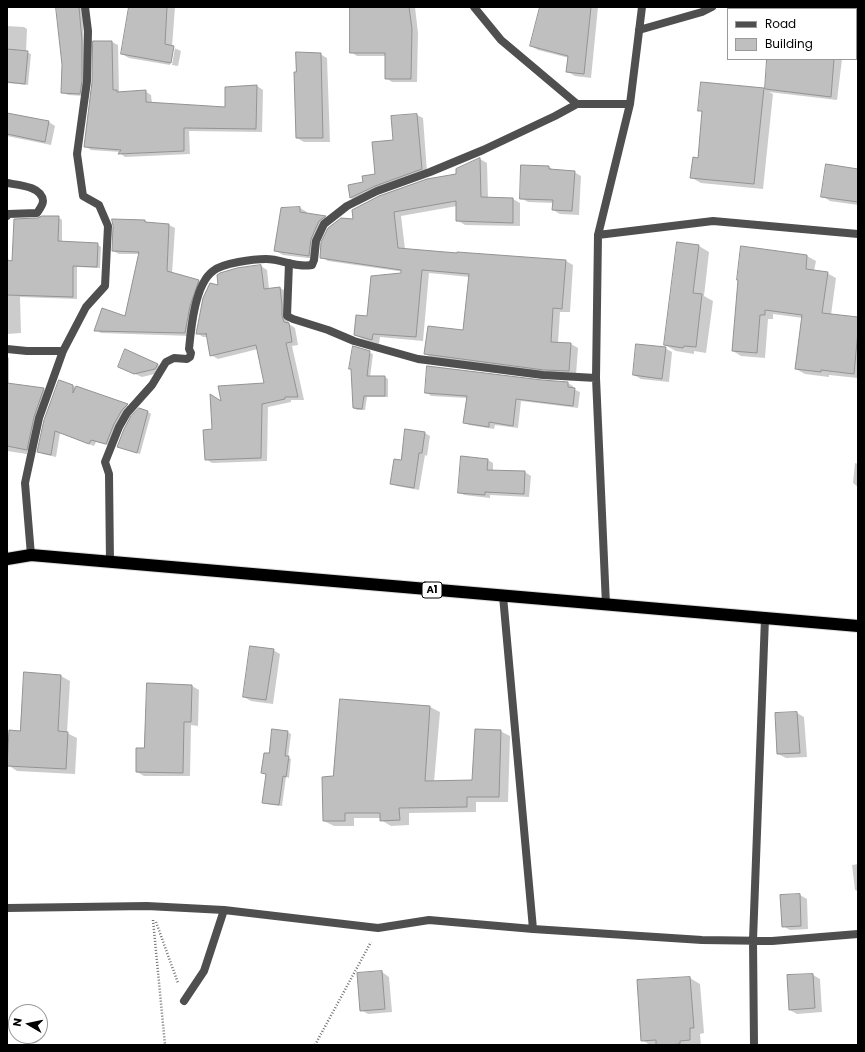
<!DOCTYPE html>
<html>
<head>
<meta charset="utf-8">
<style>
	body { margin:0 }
	#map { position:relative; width:865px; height:1052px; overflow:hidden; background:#fff; font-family:Poppins,sans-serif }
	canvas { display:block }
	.frame { position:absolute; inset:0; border:8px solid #000; pointer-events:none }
	.legend { position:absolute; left:727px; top:8px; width:130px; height:52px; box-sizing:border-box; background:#fff; border:1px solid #999; margin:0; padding:5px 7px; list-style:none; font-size:12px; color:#000 }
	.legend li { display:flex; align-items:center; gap:8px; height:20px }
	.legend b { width:20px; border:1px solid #999 }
	.north { position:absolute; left:8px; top:1004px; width:40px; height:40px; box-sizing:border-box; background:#fff; border:1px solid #999; border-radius:50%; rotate:279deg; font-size:11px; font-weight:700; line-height:16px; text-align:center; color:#000 }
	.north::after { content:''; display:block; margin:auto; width:14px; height:18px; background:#000; clip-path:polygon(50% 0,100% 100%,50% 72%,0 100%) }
</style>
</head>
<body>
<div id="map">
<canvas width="865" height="1052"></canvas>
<div class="frame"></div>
<ul class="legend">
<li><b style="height:5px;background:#4f4f4f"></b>Road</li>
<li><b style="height:11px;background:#bfbfbf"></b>Building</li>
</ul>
<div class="north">N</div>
</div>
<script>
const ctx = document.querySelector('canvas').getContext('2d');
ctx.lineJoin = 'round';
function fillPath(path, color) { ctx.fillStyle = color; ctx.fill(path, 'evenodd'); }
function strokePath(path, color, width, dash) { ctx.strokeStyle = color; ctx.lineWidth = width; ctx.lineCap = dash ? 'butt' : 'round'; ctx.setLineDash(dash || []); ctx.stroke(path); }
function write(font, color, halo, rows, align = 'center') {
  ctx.font = font + ' Poppins,sans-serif'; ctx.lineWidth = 3; ctx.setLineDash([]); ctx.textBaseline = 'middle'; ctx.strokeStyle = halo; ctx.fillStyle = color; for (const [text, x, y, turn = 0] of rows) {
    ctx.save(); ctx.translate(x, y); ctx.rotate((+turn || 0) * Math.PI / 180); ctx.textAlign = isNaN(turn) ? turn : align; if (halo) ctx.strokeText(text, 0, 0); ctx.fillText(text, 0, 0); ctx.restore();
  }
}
const shadow = new Path2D(`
	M57 7H83L85 96 68 95 62 92 63 65Z
	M138 7H175L172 47 181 51 178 66 172 65 175 48H173L170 65 129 58 122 54Z
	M350 7H415L418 33 417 82H392L386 78V56H357L351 52Z
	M541 7H598L591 78 575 76 568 72 569 58 538 50 531 46Z
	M796 7H845V9H796Z
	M7 26 24 27 27 29 26 52 31 54 28 85 7 83Z
	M94 42H112L118 45 119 93 145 91 151 95 152 103 226 108 257 86 263 90 262 132 189 131 190 154 125 157 120 153 121 152 91 150 85 146 93 82Z
	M320 54 327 58 330 142H304L297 138V73Z
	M768 59H842L837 100 769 92 773 94 763 189 701 183 692 178 699 159 703 112 699 110 763 89 765 90Z
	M7 114 49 122 55 126 51 145 7 136Z
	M417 115 423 118 427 172 357 201 351 198 349 186 364 183 376 175 394 141Z
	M480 159 487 163 488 198 513 199 520 203V226L465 225 457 220V206L401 216 405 249 566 261 573 265 570 312H560L558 343 571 344 578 348 576 375 552 373 432 358 425 354 464 331 470 277 429 273 423 341 380 337 379 344 363 339 355 335 405 272 328 261 321 257 355 221 457 174V169Z
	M549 167 555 171 574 172 581 176 579 215 560 214 553 210 554 203 528 202 521 198Z
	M858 170V205L830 201 822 196Z
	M300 208 307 212V214L325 217 332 220 326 225 318 243 316 259 283 255 276 251Z
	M58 217 62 220V242L97 244 101 247 100 268 77 267V299L20 297 21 333 7 334V261L13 262Z
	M145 221 150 224 169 225 175 228 172 274 198 281 204 284 191 336 101 333 96 330 125 317 139 254H119L113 251Z
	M699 246 709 252 704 296 713 301 706 353 694 351V354L676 351 665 345Z
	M742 247 807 256 816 261 814 271 827 273 836 278 831 315 858 318V378L829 375V377L805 374 796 369 803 318 773 314V319H768L765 358 741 356 733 351Z
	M261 266 267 270 269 289 280 288 286 291 288 320 289 324 295 328 298 345 292 346 304 400H291V402L268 407 267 461 212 463 206 459 213 430 223 403 266 384 258 349 218 359 211 355 208 337H203L197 333 220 287Z
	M353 348 373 354 370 377H385L388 379V397H367L365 410H357L354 408Z
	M665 348 672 352 669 382 641 379 634 375Z
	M126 351 158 365 165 369 163 372 142 377 126 370 119 366Z
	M7 357 9 358V384L44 389 49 392 32 452 27 451V454L7 451Z
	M542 381 568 383 573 386V389L580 392 578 408 521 401 518 428 495 425 494 429 469 425 464 422 467 398 431 396 426 392Z
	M73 386 132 407 111 446 96 442 94 446 60 433 56 457 43 454 38 452Z
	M148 412 151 414 140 454 118 447Z
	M425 433 430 436 427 456 425 455 419 490 397 486 391 483 401 461Z
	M488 460 493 463V471L525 472 531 476 529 497 490 495V498L464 495 459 492Z
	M855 463 858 464V487L853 483Z
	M273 650 280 654 273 704 251 701 244 697Z
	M61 676 70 681 67 733 77 738 75 774 17 771 8 765 21 732Z
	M148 684 192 686 199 690 198 726 191 725 190 776H144L137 772 145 749Z
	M341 700 430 707 440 712 434 782 473 781 500 731 510 736 508 802H476V812L409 813V825L391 826 381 820V818H354V826H334L324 821 334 777Z
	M797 713 804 717 807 757 786 758 778 754 776 714Z
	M287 732 291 734 288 757 291 759 289 778 286 777 282 806 266 804 263 802 267 775 262 773Z
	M858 864V891L855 890 852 865Z
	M800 895 807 899 808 929 790 930 783 926 781 896Z
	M382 972 389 977 392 1012 368 1014 361 1010Z
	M813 975 820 979 822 1012 797 1014 790 1010Z
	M690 978 700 984 704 1033 700 1034 701 1045H650L642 1040Z`);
const building = new Path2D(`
	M56 7H79L82 41V81L80 94 61 93 62 65Z
	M129 7H167L165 44 174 46 171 63 121 54Z
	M350 7H409L412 29 411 79H385V53H350Z
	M540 7H591L584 74 566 72 568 56 530 46Z
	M93 41H112L113 90H117V92L146 90V102L225 107V87L257 85 256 129 184 128V151L118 154 121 150 84 147 92 82Z
	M7 49 28 51 25 84 7 82Z
	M296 52 321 53 323 138H296L294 72H296Z
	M767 59H834L831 97 765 89Z
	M701 82 764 88 754 184 690 178 693 157 698 158 702 111H698Z
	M7 113 49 121 45 142 7 134Z
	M417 114 422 169 375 186 350 198 348 185 363 182 362 176 375 174 372 142 393 140 391 116Z
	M480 158 481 197 513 198V223L456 221V201L394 212 398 248 457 253V252L566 260 562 309 553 308 551 342 571 343 569 371 544 370 424 354 428 326 463 330 469 274 422 270 416 337 373 334 372 340 354 335 356 315 367 316 371 276 401 273V270L320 258 321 242 328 228 341 218 353 219 352 210 379 196 427 179 456 174V169Z
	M826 164 858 169V202L821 197Z
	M521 165 549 166V169L575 171 572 211 552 210 553 200 520 199Z
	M300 207V212L326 216 319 221 311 239 309 256 274 251 281 208Z
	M42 216H59L58 241 98 243 97 267 73 266V297L7 295V260L12 261 14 219 37 218Z
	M112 219 145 220V222L169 224 167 271 199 280 190 306 185 333 94 331 102 308 125 316 139 252 112 251 113 226Z
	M677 242 699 245 693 293 702 294 696 347 684 346 683 348 664 345Z
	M741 246 807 255 806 269 828 272 822 313 858 317V331L854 374 821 370V372L795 369 802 315 765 310V315H760L757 353 732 351 738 280H737Z
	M261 265 264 289 280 287 282 305V316L284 322 289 323 292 342 286 343 298 397H285V399L262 404 261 458 205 460 203 430 212 429 210 394 221 401 218 386 264 383 256 345 210 356 206 333V334H196L203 298 210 283 218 285 217 275 220 273 237 268Z
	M636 344 666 347 662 379 633 375Z
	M353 346 370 351 367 376H385V396H364L362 409 353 408 351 369H349Z
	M125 349 158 364 155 369 134 374 118 367Z
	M427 366 542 380 568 382V387L575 388 573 406 516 399 513 426 489 422V427L463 423 467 396 425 393Z
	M59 380 73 385V393L76 386 128 404 122 410 114 424 106 444 91 440 89 444 55 431 51 455 37 452 44 420Z
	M7 383 44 388 34 417 27 450 7 446Z
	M139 408 148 411 137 453 117 447 124 429 131 416Z
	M405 429 425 432 422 453H419L414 488 390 484 394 459 401 460Z
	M461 456 488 459 487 470 525 471 524 494 485 492V495L458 493Z
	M250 646 274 649 266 700 243 697Z
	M24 672 61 675 58 731 68 732 66 769 7 766 9 730 20 731Z
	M147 683 192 685 191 722H184L183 773 136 772V748H144Z
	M340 699 430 706 425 781 472 780 475 729 501 730 499 797H467V807L399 808 400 820 380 821V813H345V821H323L322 777 333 776Z
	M797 712 800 753 777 754 775 713Z
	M272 729 288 731 285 756H289L286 777 283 776 279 805 262 803 266 774 261 773 264 753H269Z
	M800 894 801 926 782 927 780 895Z
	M382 971 385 1009 360 1011 357 973Z
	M813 974 815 1008 789 1010 787 975Z
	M690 977 694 1028H690V1040L680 1041V1044L668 1045H656V1040L641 1041 637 980Z`);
const path = new Path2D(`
	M153 920 165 1045
	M156 922 178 983
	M315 1045 371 942`);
const street = new Path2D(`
	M474 7 501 40 577 104H630
	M639 30 702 12 712 7
	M7 183C18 185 42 186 43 201 43 205 39 210 37 213L8 214 7 216
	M598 235 713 221 858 234
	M289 263 287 316 293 319 328 330 354 341 418 359 543 375 596 378
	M7 349 27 351H63
	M31 555 25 483 39 418 63 351 86 307 105 286 108 226 99 205 83 196 77 154 87 81 88 31 85 7
	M110 562 109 474 105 462 119 427 127 413 152 385 166 362 174 358 187 359 190 357 191 353 189 349C191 328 195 284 213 271 222 263 254 259 266 259 282 259 295 268 312 265L314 260 316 241 324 224 347 206 377 191 430 172 483 150 555 116 577 104
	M503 596 533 929
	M606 605 596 378 598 235 630 104 642 7
	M7 908 147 906 224 910 378 928 429 920 533 929 702 940 772 941 858 934
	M184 1001 204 971 224 910
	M754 1045 753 940 765 618`);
const highway = new Path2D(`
	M7 559 31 555 858 626`);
const shields = [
	[432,590,20]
];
const shieldNames = [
	["A1",432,590]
];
fillPath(shadow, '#0003');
fillPath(building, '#bfbfbf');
strokePath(building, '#939393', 1);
strokePath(highway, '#dbdbdb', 14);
strokePath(path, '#717171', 2.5, [1, 2]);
strokePath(street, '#4f4f4f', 8);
strokePath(highway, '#000', 12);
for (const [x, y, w] of shields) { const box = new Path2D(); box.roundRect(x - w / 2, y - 8, w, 16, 3); ctx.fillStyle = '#fff'; ctx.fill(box); strokePath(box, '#000', 1); }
write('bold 10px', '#000', null, shieldNames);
</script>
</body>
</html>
